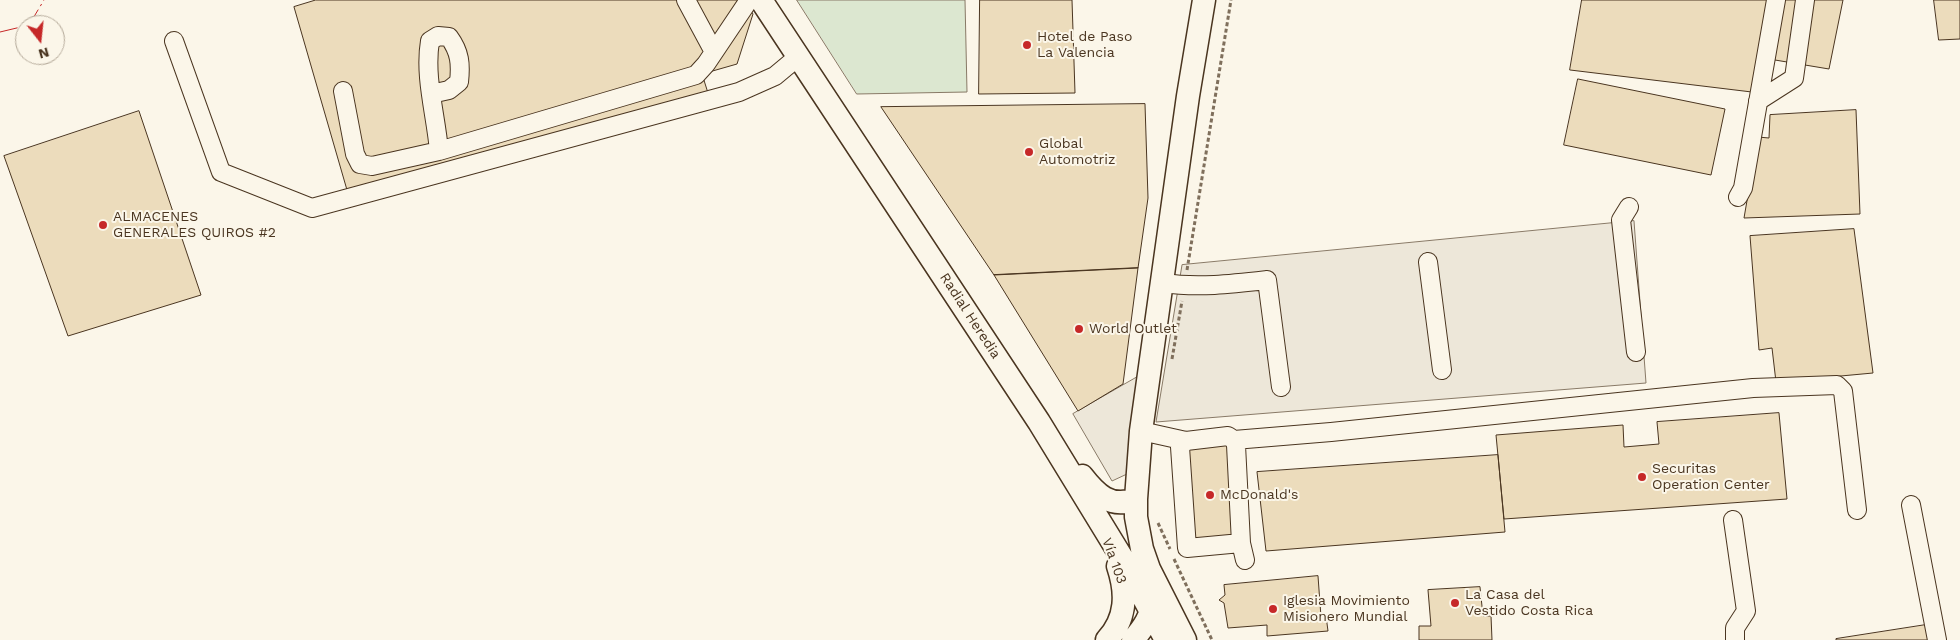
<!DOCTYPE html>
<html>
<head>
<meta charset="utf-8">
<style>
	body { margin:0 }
	#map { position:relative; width:1960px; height:640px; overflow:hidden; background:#fbf6e9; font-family:"Work Sans",sans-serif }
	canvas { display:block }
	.north { position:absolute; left:15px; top:15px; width:50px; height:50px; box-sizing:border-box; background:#fbf6e9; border:1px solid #b4a999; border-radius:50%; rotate:164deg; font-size:14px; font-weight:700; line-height:20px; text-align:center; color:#4a3520 }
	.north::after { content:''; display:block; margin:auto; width:18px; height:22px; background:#c62828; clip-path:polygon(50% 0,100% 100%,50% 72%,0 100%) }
</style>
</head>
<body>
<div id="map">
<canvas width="1960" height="640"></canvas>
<div class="north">N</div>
</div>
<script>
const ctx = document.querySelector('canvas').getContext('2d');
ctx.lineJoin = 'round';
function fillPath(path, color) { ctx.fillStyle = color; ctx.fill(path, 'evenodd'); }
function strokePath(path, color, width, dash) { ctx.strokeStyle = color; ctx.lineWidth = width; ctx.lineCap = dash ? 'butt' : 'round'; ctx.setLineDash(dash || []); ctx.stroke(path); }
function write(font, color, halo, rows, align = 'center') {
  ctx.font = font + ' "Work Sans",sans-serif'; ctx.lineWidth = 4; ctx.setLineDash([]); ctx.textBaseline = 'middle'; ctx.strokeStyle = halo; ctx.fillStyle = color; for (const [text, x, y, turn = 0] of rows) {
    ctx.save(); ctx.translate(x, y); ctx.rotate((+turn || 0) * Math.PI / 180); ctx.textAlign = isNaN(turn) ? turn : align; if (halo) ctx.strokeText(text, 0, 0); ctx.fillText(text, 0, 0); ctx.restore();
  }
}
const green = new Path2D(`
	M797 0H965L967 92 857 94Z`);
const parking = new Path2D(`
	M1634 221 1646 383 1156 422 1182 265Z
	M1139 376 1127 474 1112 481 1073 414Z`);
const building = new Path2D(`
	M316 0H744L753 14 737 64 702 74 708 93 347 190 294 7Z
	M980 0H1072L1075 93 979 94Z
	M1582 0H1843L1829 69 1769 59 1760 93 1570 70Z
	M1934 0H1960V39L1939 40Z
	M1578 79 1725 109 1711 175 1564 145Z
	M1145 104 1148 198 1138 268 994 275 881 107Z
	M1856 110 1860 214 1744 218 1758 137 1769 138 1770 115Z
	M139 111 201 295 68 336 4 156Z
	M1854 229 1873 373 1776 382 1772 348 1759 350 1750 236Z
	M1138 268 1123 384 1078 411 994 275Z
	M1779 413 1787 499 1504 519 1496 435 1623 425 1624 447 1659 444 1657 422Z
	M1231 444 1234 540 1192 544 1185 449Z
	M1498 455 1505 532 1266 551 1257 472Z
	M1318 576 1321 617 1326 616 1328 631 1267 636V625L1228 628 1224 603 1219 600 1225 595 1224 585Z
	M1480 587 1483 616H1491L1492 640H1419V626H1431L1428 590Z
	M1932 624 1934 640H1836V639Z`);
const path = new Path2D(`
	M1187 270 1231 0
	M1172 359 1182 301
	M1158 523 1170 549
	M1174 559 1212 640`);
const minor = new Path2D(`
	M686 0 714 52
	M174 41 221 172 312 208 739 92 775 76 799 56
	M343 91 355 154 360 164 372 166 439 151 696 75 706 64 749 0
	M431 94 449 90 459 82C461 64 460 52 449 37L438 36 430 41C424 77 436 115 439 151
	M1758 101 1794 78 1805 0
	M1738 197 1743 188 1776 0
	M1629 207 1621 220 1636 352
	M1428 262 1442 370
	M1163 283C1198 288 1232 284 1267 280L1281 387
	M1141 431 1186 441 1228 436 1234 440 1331 432 1753 388 1837 385 1843 391 1857 510
	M1186 441 1180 447 1187 548 1241 543 1236 445 1234 440
	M1911 505 1937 640
	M1733 520 1746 611 1735 628V640
	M1241 543 1245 560`);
const major = new Path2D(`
	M761 0 1039 422 1124 561 1166 640
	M1082 476C1096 494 1110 509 1136 499
	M1107 640C1127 618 1127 593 1118 566
	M1133 640C1144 627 1151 617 1153 600
	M1185 640 1149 569 1142 549 1136 517V499L1141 431 1188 96 1204 0`);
const power = new Path2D(`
	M29 25 44 0
	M0 32 25 26`);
const markers = [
	[1027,45,5,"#c62828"],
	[1029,152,5,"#c62828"],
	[103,225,5,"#c62828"],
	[1079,329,5,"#c62828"],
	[1642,477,5,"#c62828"],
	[1210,495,5,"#c62828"],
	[1455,603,5,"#c62828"],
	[1273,609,5,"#c62828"]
];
const poiNames = [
	["Hotel de Paso",1037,37],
	["La Valencia",1037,53],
	["Global",1039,144],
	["Automotriz",1039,160],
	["ALMACENES",113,217],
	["GENERALES QUIROS #2",113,233],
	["World Outlet",1089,329],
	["Securitas",1652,469],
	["Operation Center",1652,485],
	["McDonald's",1220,495],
	["La Casa del",1465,595],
	["Vestido Costa Rica",1465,611],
	["Iglesia Movimiento",1283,601],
	["Misionero Mundial",1283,617]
];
const streetNames = [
	["Radial Heredia",970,316,57],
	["Vía 103",1114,561,70]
];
fillPath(green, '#dce7d0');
strokePath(green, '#887966', 1);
fillPath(parking, '#ede7d9');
strokePath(parking, '#887966', 1);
fillPath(building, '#ecdcbc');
strokePath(building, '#4a3520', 1);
strokePath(minor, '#4a3520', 20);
strokePath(major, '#4a3520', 25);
strokePath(path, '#7f6f5c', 3, [4, 2.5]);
strokePath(minor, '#fbf6e9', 18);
strokePath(major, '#fbf6e9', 22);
strokePath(power, '#c62828', 1, [18, 4, 2.5, 4]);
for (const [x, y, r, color] of markers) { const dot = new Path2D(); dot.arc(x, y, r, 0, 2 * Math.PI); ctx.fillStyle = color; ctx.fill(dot); strokePath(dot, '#fbf6e9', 2); }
write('14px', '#4a3520', '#fbf6e9', poiNames, 'left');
write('14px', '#4a3520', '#fbf6e9', streetNames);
</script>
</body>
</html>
